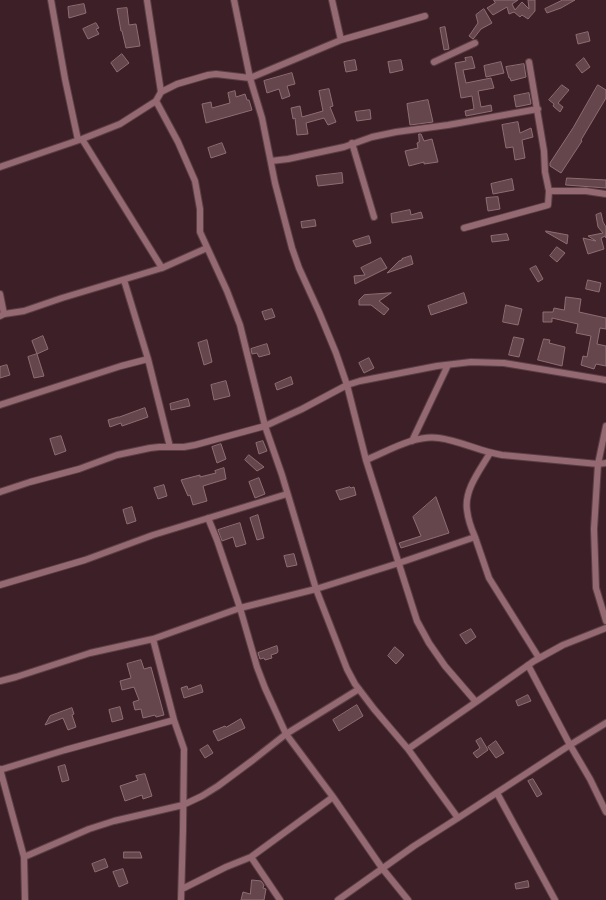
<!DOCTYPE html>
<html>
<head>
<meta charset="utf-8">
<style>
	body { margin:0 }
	canvas { display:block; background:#3d2027 }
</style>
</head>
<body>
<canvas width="606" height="900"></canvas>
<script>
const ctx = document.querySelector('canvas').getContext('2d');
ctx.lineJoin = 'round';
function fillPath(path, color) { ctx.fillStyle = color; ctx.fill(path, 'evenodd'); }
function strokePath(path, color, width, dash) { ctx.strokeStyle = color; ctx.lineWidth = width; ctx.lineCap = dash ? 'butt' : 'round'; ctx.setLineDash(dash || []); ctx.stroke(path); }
const building = new Path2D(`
	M494 0H518L512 4 515 10 522 2 529 9 528 0H535V11L528 19 522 15 520 17 514 12 509 14 507 7 493 15 487 8 495 3Z
	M563 0H575L561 8 547 13 545 9Z
	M84 4 86 13 69 18 68 7Z
	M127 8 129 25 136 24 140 46 126 48 122 31H121L117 9Z
	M484 9 492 23 481 29 474 38 473 39 469 36 478 23 476 15Z
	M96 23 99 28 96 29 99 34 88 39 83 29Z
	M445 27 449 49 444 50 440 28Z
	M588 32 590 41 578 44 576 35Z
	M122 54 129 63 117 72 111 63Z
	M472 57 475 68 463 70 466 83 491 78 494 88 478 91 481 107 491 105 492 111 466 116 465 111 474 109 472 96 461 98 455 63 466 61 465 58Z
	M584 58 590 67 582 73 576 65Z
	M355 60 357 70 346 72 344 62Z
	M401 60 403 70 390 73 388 62Z
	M501 62 504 73 486 77 484 66Z
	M524 64 526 77 511 81 510 78H509L506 67Z
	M292 73 295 84 287 86 290 96 282 99 279 89 267 93 264 81Z
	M562 85 569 90 558 103 563 107 560 112 553 106 554 104 549 100Z
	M598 85 606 90V98L581 140 582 141 561 173 550 166V163L573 128Z
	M329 89 333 106 330 107 336 122 328 125 324 118 306 123 308 134 297 135 295 118 293 119 291 108 300 106 302 117 323 111 319 91Z
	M235 91 236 97 245 94 247 100H249L252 110 206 123 202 104 211 102 212 108 230 103 228 93Z
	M529 93 531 104 516 107 514 96Z
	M428 100 433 122 410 125 407 104Z
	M370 110 371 119 357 121 355 112Z
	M518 122 520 133 531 128 533 137 522 140 525 158 515 160 513 147 506 148 502 125Z
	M419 134H421L424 141 432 139 438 162 424 164V162L409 166 405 151 418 148 417 143 419 142Z
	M222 143 226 153 211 158 208 148Z
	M342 173 343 183 318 186 316 176Z
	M567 178 606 180V188L566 185Z
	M512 179 514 190 493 194 491 184Z
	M498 197 500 209 488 211 486 198Z
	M410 210 411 215 421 212 423 218 392 223 391 214Z
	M601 213 603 222 606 227V238L605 236 601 238 604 249 588 254 583 238 596 241 588 236 603 233 598 227 596 215Z
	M315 220 316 226 302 228 301 222Z
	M546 231 568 235 567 244 546 232Z
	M507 234 509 240 492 242 491 236Z
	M369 236 371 243 356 247 353 241Z
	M557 247 565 253 557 262 550 256Z
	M411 256 413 264 387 273 399 261 402 260V259Z
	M381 258 387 268 355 284 354 276 365 275 361 268Z
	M536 266 543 279 538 282 530 269Z
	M588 280 601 283 599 292 586 289Z
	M391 293 379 301 389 309 384 315 371 305H359V300L364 295Z
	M464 293 467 303 431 315 428 306Z
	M566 297 581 299 579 312 606 318V329L600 328 597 344 606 346V366L596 364 594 369 581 365 583 356 587 357 591 336 576 333 578 324 552 318V322H543V312H553L554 308 564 310Z
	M506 305 522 309 518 325 503 322Z
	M272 309 275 317 265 320 262 312Z
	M43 336 48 349 37 354 32 341Z
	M514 337 524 339 519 357 509 355Z
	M544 339 550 340 549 343 565 347 562 366 538 360Z
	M207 340 212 362 204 365 198 343Z
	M267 344 270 354 259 357 257 353 252 354 251 349Z
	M37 354 44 376 34 378 28 357Z
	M369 358 374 368 364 373 359 363Z
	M7 365 10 375 0 378V367Z
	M291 377 293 384 277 390 275 384Z
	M226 381 230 396 214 400 211 385Z
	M188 399 190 406 171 410 170 404Z
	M145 408 148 417 122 426 121 423 110 427 108 420 118 417H119Z
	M61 436 66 451 55 455 50 439Z
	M263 441 267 451 259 454 256 443Z
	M221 444 226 459 217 463 212 447Z
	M249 455 264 467 257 471 245 460Z
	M224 468 226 479 203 486 207 501 193 505 190 495 188 496 181 480 200 475V477L216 473 215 471Z
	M259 478 265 494 255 498 249 482Z
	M164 485 167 496 158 499 154 488Z
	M350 487 351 488 354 487 356 495 340 500 336 491Z
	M436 497 449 533 401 548 399 543 421 536 413 517Z
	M132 507 136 521 127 524 123 510Z
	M258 515 264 538 257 540 250 518Z
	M240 523 246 544 236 547 233 537 222 541 218 530Z
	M294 554 297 565 287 567 284 556Z
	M471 629 476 637 466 644 460 635Z
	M277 646 278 651 277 653 271 655 272 658 265 660 264 658 260 659 258 653Z
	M395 647 404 655 396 664 388 656Z
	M141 660 144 669 151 667 164 715 156 717 155 715 143 718 141 709 135 710 133 702 139 700 134 687 122 690 120 681 131 678 127 664Z
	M201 685 203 692 184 698 181 688 187 686 188 689Z
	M528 695 531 701 518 706 516 701Z
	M357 705 363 716 339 731 333 720Z
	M120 707 123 719 112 722 109 710Z
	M72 708 74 714 72 715 76 727 68 730 63 718 45 725 50 716Z
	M241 719 245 728 218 741 213 731 225 726 226 727Z
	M481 738 488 750 477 758 473 753 480 748 476 741Z
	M496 741 504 753 496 758 488 747Z
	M208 745 213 753 205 758 200 750Z
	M65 765 69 780 62 782 58 767Z
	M145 774 152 796 143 799 142 795 125 801 120 786 138 780 136 776Z
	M533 779 542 794 537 797 528 781Z
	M124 852H140L142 858H124Z
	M105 859 108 867 95 872 92 864Z
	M123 869 128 883 119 887 113 872Z
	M252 880 261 881 264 885 263 888 266 889 264 900H241L243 892 250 894Z
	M528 881 529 887 516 889 515 884Z`);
const minor = new Path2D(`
	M51 0 65 79 78 140
	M147 0 161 92
	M234 0 250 78 262 118 275 183 292 248 299 268 319 312 336 353 347 385 366 460 417 621 429 643 445 666 476 702
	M332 0 341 40
	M434 62 475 43
	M156 101 178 142 195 181 200 209V232L227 291 240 325 265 426 282 475 316 589 347 669 355 684 374 709 408 749 458 818
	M82 139 162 268
	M352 143 374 217
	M271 161 288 159 344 147 372 137 396 132 448 125 538 109
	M0 167 82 139 120 124 156 101 161 92 177 84 208 75 216 74 250 78 341 40 425 16
	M549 191H586L606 194
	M464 228 548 205 549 191 545 172 544 151 529 62
	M124 280 148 359 170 447
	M0 294 4 314
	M0 316 4 314 24 311 62 298 162 268 207 248
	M0 405 121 366 148 359
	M606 426 598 464 594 529 596 588 606 621
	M412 441 448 365
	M366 460C388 451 416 434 439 438 461 441 481 452 502 455L598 464 606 463
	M0 492 30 482 79 469 117 455 150 448 159 447H184L195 445 265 426 302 409 347 385 360 381 437 366 471 362 504 363 606 380
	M208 518 217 540 240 608 257 667 265 688 286 734 333 797 382 868 408 900
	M475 537C471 528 468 519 467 510 464 490 480 470 490 453
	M0 585 85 560 153 535 287 494
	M153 639 174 720 184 749 183 830 181 900
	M528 665 570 745 590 779 606 812
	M0 681 16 677 90 653 153 639 240 608 316 589 399 563 475 537 489 578 539 658
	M408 749 476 702 534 661 563 645 606 628
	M0 769 24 857 25 900
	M0 770 65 750 174 720
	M497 793 555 900
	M24 857 89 829 114 821 183 805 202 796 218 786 253 760 286 734 359 689
	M251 857 280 900
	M182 889 226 867 251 857 333 797
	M338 900 414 846 458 818 570 745 606 723`);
fillPath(building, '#66464d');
strokePath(building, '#8e6c73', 1);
strokePath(minor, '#5a3f45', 8);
strokePath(minor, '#946972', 6);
</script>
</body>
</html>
